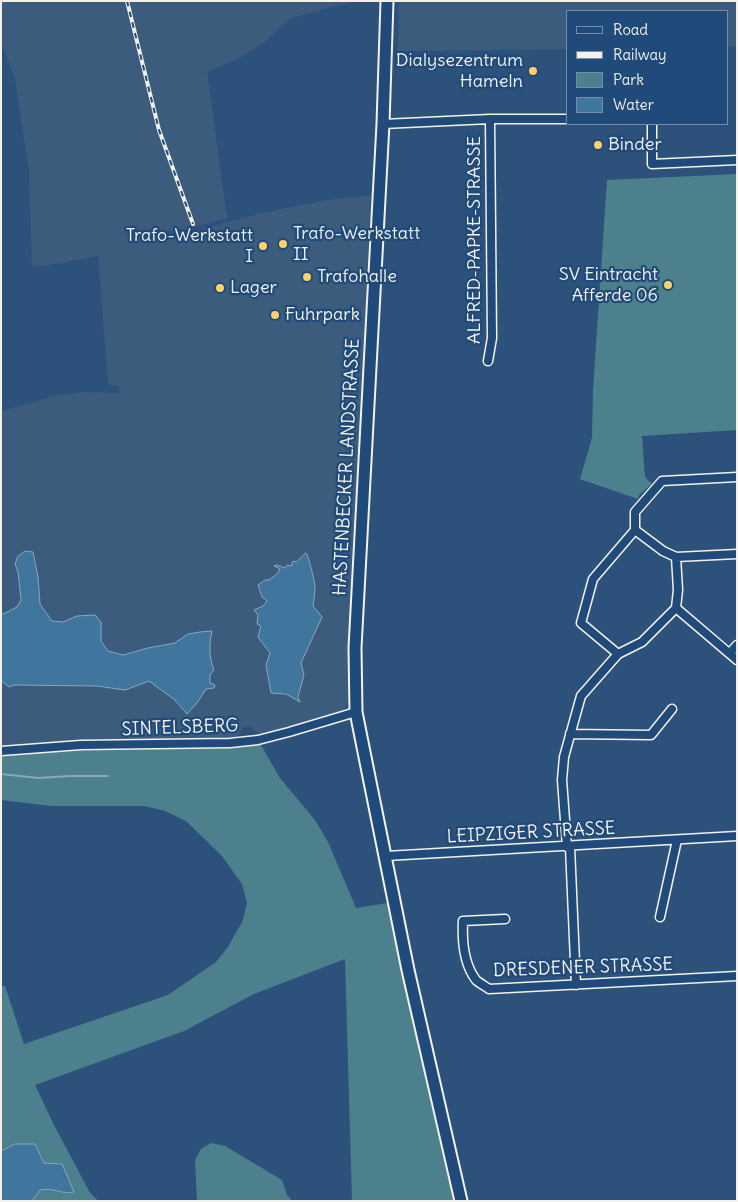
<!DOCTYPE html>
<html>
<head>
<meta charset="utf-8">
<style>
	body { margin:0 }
	#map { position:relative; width:738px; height:1202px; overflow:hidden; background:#2c527c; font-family:Delius,sans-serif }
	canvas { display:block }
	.frame { position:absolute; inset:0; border:2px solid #f4f1e8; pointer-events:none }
	.legend { position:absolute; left:566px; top:10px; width:162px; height:115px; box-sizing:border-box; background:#1f4a7a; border:1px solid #748da6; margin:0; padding:6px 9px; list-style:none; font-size:15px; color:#f4f1e8 }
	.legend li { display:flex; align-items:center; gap:10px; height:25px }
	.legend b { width:25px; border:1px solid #748da6 }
</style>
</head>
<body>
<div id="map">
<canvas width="738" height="1202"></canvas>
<div class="frame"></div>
<ul class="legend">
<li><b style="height:6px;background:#1f4a7a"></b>Road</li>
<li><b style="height:6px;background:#f4f1e8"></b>Railway</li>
<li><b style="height:14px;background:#4c808d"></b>Park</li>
<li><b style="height:14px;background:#40769d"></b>Water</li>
</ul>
</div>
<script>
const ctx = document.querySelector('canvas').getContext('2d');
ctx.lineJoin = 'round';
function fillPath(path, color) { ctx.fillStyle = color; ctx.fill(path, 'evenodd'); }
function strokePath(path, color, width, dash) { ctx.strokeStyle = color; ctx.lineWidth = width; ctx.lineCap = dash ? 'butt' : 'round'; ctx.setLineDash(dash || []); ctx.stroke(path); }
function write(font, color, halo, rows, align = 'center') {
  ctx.font = font + ' Delius,sans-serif'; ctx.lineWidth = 4.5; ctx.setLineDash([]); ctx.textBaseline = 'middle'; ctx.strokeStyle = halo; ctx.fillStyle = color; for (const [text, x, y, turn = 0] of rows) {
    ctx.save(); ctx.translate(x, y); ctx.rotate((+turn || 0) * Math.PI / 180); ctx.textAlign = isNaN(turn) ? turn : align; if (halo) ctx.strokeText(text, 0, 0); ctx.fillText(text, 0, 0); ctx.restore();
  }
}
const built = new Path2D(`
	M1 1H355L291 18 262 44 239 58 207 72 227 218 183 230 96 235 188 233 261 213 321 201 371 195 348 704 343 711 264 735 255 731 251 726 243 727 240 734 233 738 94 740 1 747V411L54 396 84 392 119 393V386L108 384 98 256 63 263 32 267 29 172 15 79 1 42Z
	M399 1H737V46H727V11H567V49L398 51Z`);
const green = new Path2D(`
	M737 174V430L642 436 645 477 652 484 639 495 638 499 580 479 592 438 593 390 607 180Z
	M258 740 280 778 315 820 328 842 356 908 394 902 461 1201H352L345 959 254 994 184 1031 35 1085 54 1125 89 1191 98 1201H32L40 1190 49 1188 68 1193 44 1163 42 1156 15 1144 1 1152V986H5L24 1044 168 995 216 962 228 947 243 920 247 903 242 884 222 856 186 821 165 811 144 806H51L1 800V754L81 745Z
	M211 1143 225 1146 282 1180 287 1195 292 1201H197L195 1160 201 1149Z`);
const water = new Path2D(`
	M26 551 33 552 38 577 40 604 52 621 63 622 77 616 95 615 101 622V641L108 651 123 655 148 648 175 643 188 634 200 632 212 631C209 645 209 657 214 670L210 675V683L215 685 214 688 206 689 197 703 187 714 175 700 149 681 125 690 97 686 14 685 9 687 1 680V615L17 607 21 600 18 572 15 564 18 556Z
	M306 553C309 556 314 580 315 585 315 592 314 599 313 606L322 617 301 663 304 675 298 697 300 702 286 694 271 693 266 665 270 653 258 637 261 626 257 624 258 615 254 610 263 606 267 601 262 597 258 585 265 580H269L278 573 280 569 274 566 277 565 285 568 287 565 291 566 293 561 296 562Z
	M15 1144H35L44 1163 62 1164 74 1192C62 1195 54 1187 40 1190L32 1201H1V1152Z`);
const stream = new Path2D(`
	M1 774 38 778 70 776H108`);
const street = new Path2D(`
	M383 124 490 119H567
	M652 124V164L737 160
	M488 361 492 338 490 119
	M635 530 663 551 676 557
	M676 608 737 660
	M730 653 737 645
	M618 654 581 623 593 579 635 530V512L662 481 737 477
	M570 734 651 735 672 709
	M1 751 81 745 230 743 258 740 289 732 356 712
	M567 847 562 780 564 757 581 696 618 654 642 642 676 608 678 590 676 557 737 554
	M570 847 576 985
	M386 856 737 836
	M660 917 677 840
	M505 919 463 921C462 940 463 963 476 980 479 983 485 986 489 989L737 976`);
const secondary = new Path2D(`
	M387 1 383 124 355 648 356 712 366 762 408 970 461 1201`);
const rail = new Path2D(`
	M127 1 159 130 193 224`);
const markers = [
	[533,71,5,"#ffd166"],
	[598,145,5,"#ffd166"],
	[283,244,5,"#ffd166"],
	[263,246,5,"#ffd166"],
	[307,277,5,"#ffd166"],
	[668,285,5,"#ffd166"],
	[220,288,5,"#ffd166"],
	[275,315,5,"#ffd166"]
];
const poiNames = [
	["Dialysezentrum",523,61,"right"],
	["Hameln",523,82,"right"],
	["Binder",608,145],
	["Trafo-Werkstatt",293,234],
	["II",293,255],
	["Trafo-Werkstatt",253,236,"right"],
	["I",253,257,"right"],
	["SV Eintracht",658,275,"right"],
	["Afferde 06",658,296,"right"],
	["Trafohalle",317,277],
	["Lager",230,288],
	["Fuhrpark",285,315]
];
const streetNames = [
	["ALFRED-PAPKE-STRASSE",475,240,-90],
	["HASTENBECKER LANDSTRASSE",347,467,-87],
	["SINTELSBERG",180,728,-2],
	["LEIPZIGER STRASSE",531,833,-3],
	["DRESDENER STRASSE",583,968,-2]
];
fillPath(built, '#3c5c7e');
fillPath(green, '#4c808d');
fillPath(water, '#40769d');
strokePath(water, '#88a7bb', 1);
strokePath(stream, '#88a7bb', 2);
strokePath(street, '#f4f1e8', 11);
strokePath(secondary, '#f4f1e8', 15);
strokePath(street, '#1f4a7a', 8);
strokePath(secondary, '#1f4a7a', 11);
strokePath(rail, '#f4f1e8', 4);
strokePath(rail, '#1f4a7a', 2, [5.5]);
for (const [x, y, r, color] of markers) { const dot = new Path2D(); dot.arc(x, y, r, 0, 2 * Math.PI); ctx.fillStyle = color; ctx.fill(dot); strokePath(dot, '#1f4a7a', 2); }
write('18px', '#f4f1e8', '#1f4a7a', poiNames, 'left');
write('18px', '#f4f1e8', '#1f4a7a', streetNames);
</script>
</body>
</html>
